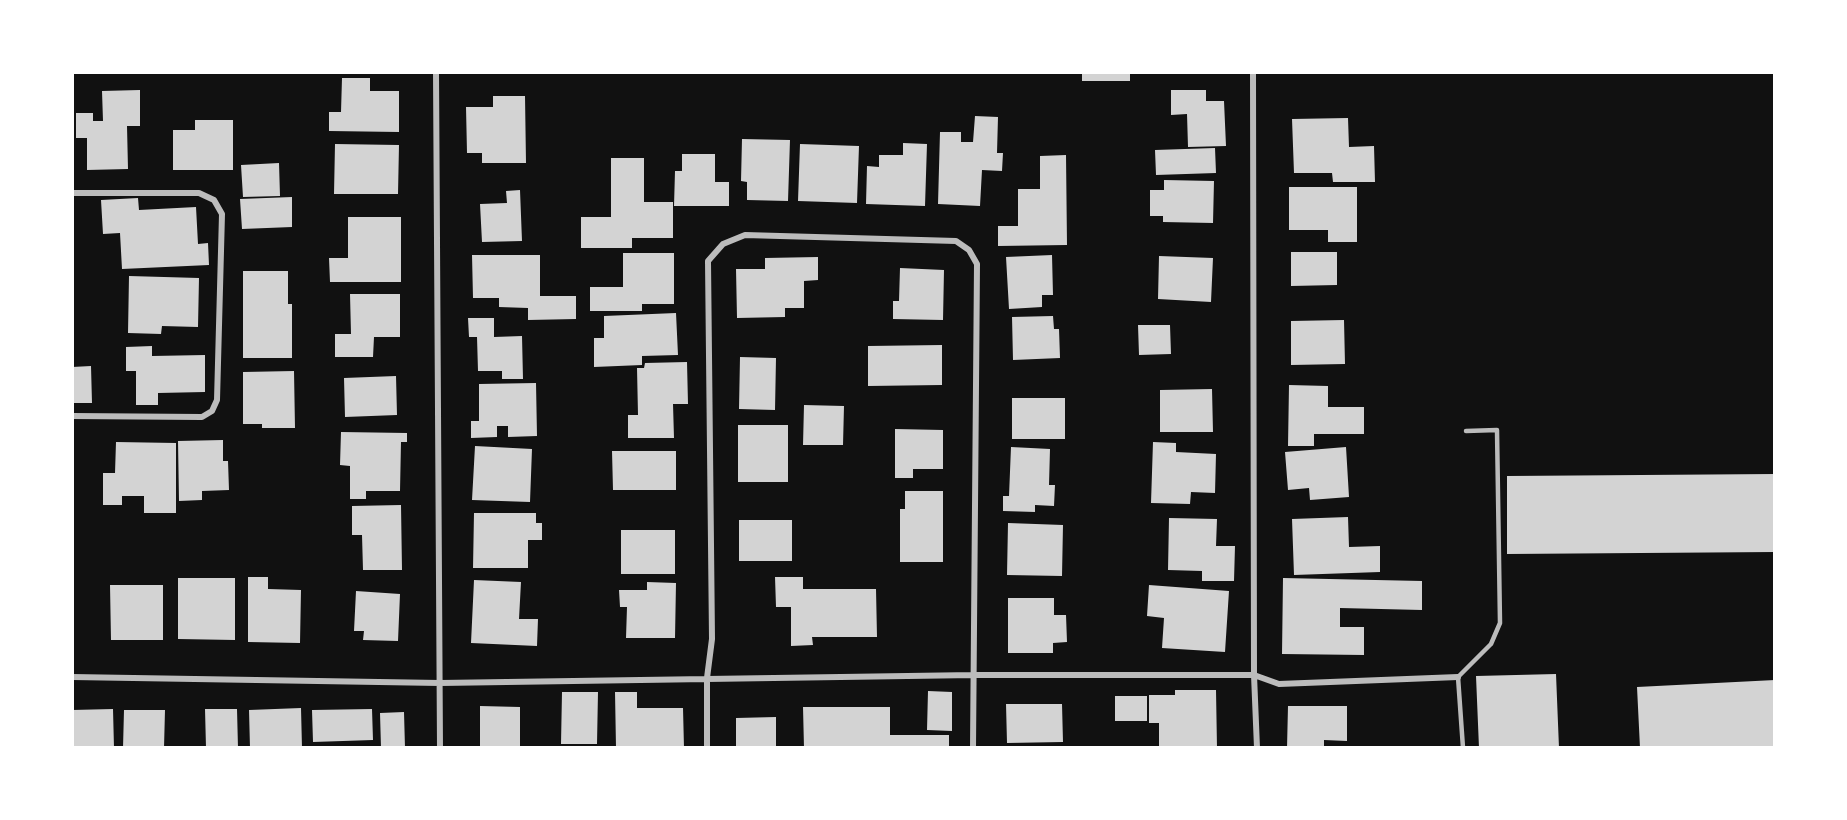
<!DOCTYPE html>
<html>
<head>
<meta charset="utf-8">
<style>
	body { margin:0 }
	#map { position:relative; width:1847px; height:820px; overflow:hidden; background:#111; font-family:"Roboto Condensed",sans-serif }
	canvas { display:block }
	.frame { position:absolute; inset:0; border:74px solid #fff; pointer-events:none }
</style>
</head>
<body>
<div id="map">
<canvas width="1847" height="820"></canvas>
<div class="frame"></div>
</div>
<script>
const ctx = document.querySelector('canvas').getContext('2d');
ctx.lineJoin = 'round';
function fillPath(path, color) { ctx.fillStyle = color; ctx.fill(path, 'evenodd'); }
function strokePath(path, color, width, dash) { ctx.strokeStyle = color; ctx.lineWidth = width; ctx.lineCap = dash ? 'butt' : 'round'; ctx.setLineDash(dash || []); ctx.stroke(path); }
const building = new Path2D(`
	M1082 72H1130V81H1082Z
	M342 78H370V91H399V132L329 131V112H341Z
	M140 90V126H127L128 169 87 170V138H76V113H93V121H103L102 91Z
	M1171 90H1206V101H1224L1226 146 1188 147 1187 114 1171 115Z
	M493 96H525L526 163H482V153H467L466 107H493Z
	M975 116 998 117 997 153H1003L1002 171 982 170 980 206 938 204 940 132H961V142H973Z
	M1348 118 1349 147 1374 146 1375 182H1333L1332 173H1294L1292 119Z
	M195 120H233V170H173V130H195Z
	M742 139 790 140 788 201 747 200V182L741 181Z
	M903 143 927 144 925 206 866 204 867 166 879 167V155H903Z
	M335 144 399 145 398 194H334Z
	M800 144 859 146 857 203 798 201Z
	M1215 148 1216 173 1156 175 1155 150Z
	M682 154H715V182H729V206H674L675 171H682Z
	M1066 155 1067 245 998 246V226H1018V189H1040V156Z
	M611 158H644V202H673V238H632V248H581V217H611Z
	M279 163 280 196 243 197 241 165Z
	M1164 180 1214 181 1213 223 1163 222V216H1150V190H1164Z
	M1289 187H1357V242H1328V230H1289Z
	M520 190 522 241 482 242 480 204 507 203 506 191Z
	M292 197V227L242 229 240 199Z
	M138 198 139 210 196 207 198 244 208 243 209 265 122 269 120 233 103 234 101 200Z
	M348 217H401V282H330L329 258H348Z
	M1291 252H1337V285L1291 286Z
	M623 253H674V304H642V311H590V287H623Z
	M472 255H540V296H576V319L528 320V308L499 307V298H473Z
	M1052 255 1053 295H1042V307L1009 309 1006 257Z
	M1159 256 1213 258 1211 302 1158 299Z
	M818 257V280L804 281V308H785V317L737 318 736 269H765V258Z
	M900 268 944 270 943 320 893 319V301H899Z
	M243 271H288V304H292V358H243Z
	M129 276 199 278 198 327 162 326 161 334 128 333Z
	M350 294H400V337H374L373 357H335V334H351Z
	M676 313 678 355 642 356V365L594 367V338H604V316Z
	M1053 316 1054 329H1059L1060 358 1013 360 1012 317Z
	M468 318H494V337L522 336 523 379H502V371H478L477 337H469Z
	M1344 320 1345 364 1291 365V321Z
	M1138 325H1170L1171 354 1139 355Z
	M942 345V385L868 386V346Z
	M152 346V356L205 355V392L158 393V405H136V371H126V347Z
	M740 357 776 358 775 410 739 409Z
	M687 362 688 404H673L674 438H628V415H638L637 368H644L645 363Z
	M91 366 92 403H72V367Z
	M294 371 295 428H262V424H243V372Z
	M396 376 397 415 345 417 344 378Z
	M536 383 537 436 508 437V426H497V437L471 438V421H479V384Z
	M1289 385 1328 386V407H1364V434H1314V446H1288Z
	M1212 389 1213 432H1160V390Z
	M1012 398H1065V439H1012Z
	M804 405 844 406 843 445H803Z
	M738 425H788V482H738Z
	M895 429 943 430V469H913V478H895Z
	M341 432 407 433V442H401L400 491H366V499H350V466L340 465Z
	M223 440V461H228L229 490 202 491V500L179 501 178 441Z
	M116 442 176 443V513H144V496H122V505H103V473H115Z
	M1153 442 1176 443V452L1216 454 1215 493 1191 492 1190 504 1151 503Z
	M475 446 532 449 530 502 472 500Z
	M1011 447 1050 449 1049 485H1055L1054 506 1035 505V512L1003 511V496H1009Z
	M1346 447 1349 497 1310 500 1309 488 1288 490 1285 452Z
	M612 451H676V490H613Z
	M1775 474V552L1507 554V476Z
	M905 491H943V562H900V509H905Z
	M401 505 402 570H363L362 535H352V506Z
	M474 513H536V523H542V540H528V568H473Z
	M1348 517 1349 547 1380 546V572L1294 575 1292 519Z
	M1169 518 1217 519 1216 546H1235L1234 581H1202V571L1168 570Z
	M739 520H792V561H739Z
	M1008 523 1063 525 1062 576 1007 575Z
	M621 530H675V574H621Z
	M248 577H268V589L301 590 300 643 248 642Z
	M775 577H803V589H876L877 637H812L813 645 791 646V607H776Z
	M178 578H235V640L178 639Z
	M1283 578 1422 581V610L1340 608V627H1364V655L1282 654Z
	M474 580 521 582 519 619H538L537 646 471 643Z
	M647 582 676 583 675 638H626L627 607H620L619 590H647Z
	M110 585H163V640H111Z
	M1149 585 1229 591 1225 652 1162 648 1164 618 1147 616Z
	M356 591 400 594 398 641 363 640 364 631H354Z
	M1008 598H1054V615H1066L1067 642 1053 643V653H1008Z
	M1556 674 1559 748H1479L1476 676Z
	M1775 680V748H1640L1637 687Z
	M1175 690H1216L1217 748H1159V723H1149V695H1175Z
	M928 691 952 692V731L927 730Z
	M562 692H598L597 744H561Z
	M615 692H637V708H683L684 748H616Z
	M1115 696H1147V721H1115Z
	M1006 704H1062L1063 742 1007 743Z
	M480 706 520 707V748H480Z
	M1288 706H1347V741L1324 740V748H1287Z
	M803 707H890V735H949V748H804Z
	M301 708 302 748H250L249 710Z
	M113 709 114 748H72V710Z
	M205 709H237L238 748H206Z
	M372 709 373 740 313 742 312 710Z
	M124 710H165L164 748H123Z
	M404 712 405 748H381L380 713Z
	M776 717V748H736V718Z`);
const service = new Path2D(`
	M1463 748 1458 677 1491 644 1500 623 1497 430 1466 431`);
const minor = new Path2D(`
	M436 72 440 748
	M1253 72 1254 675 1257 748
	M72 193H199L214 200 222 214 217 400 212 411 202 417 72 416
	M72 677 440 683 974 675H1254L1279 684 1458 677
	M707 748V678L712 639 708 261 723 244 745 235 956 241 969 250 977 264 973 748`);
fillPath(building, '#d3d3d3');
strokePath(service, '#bcbcbc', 4.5);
strokePath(minor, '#bcbcbc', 6);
</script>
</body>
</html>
